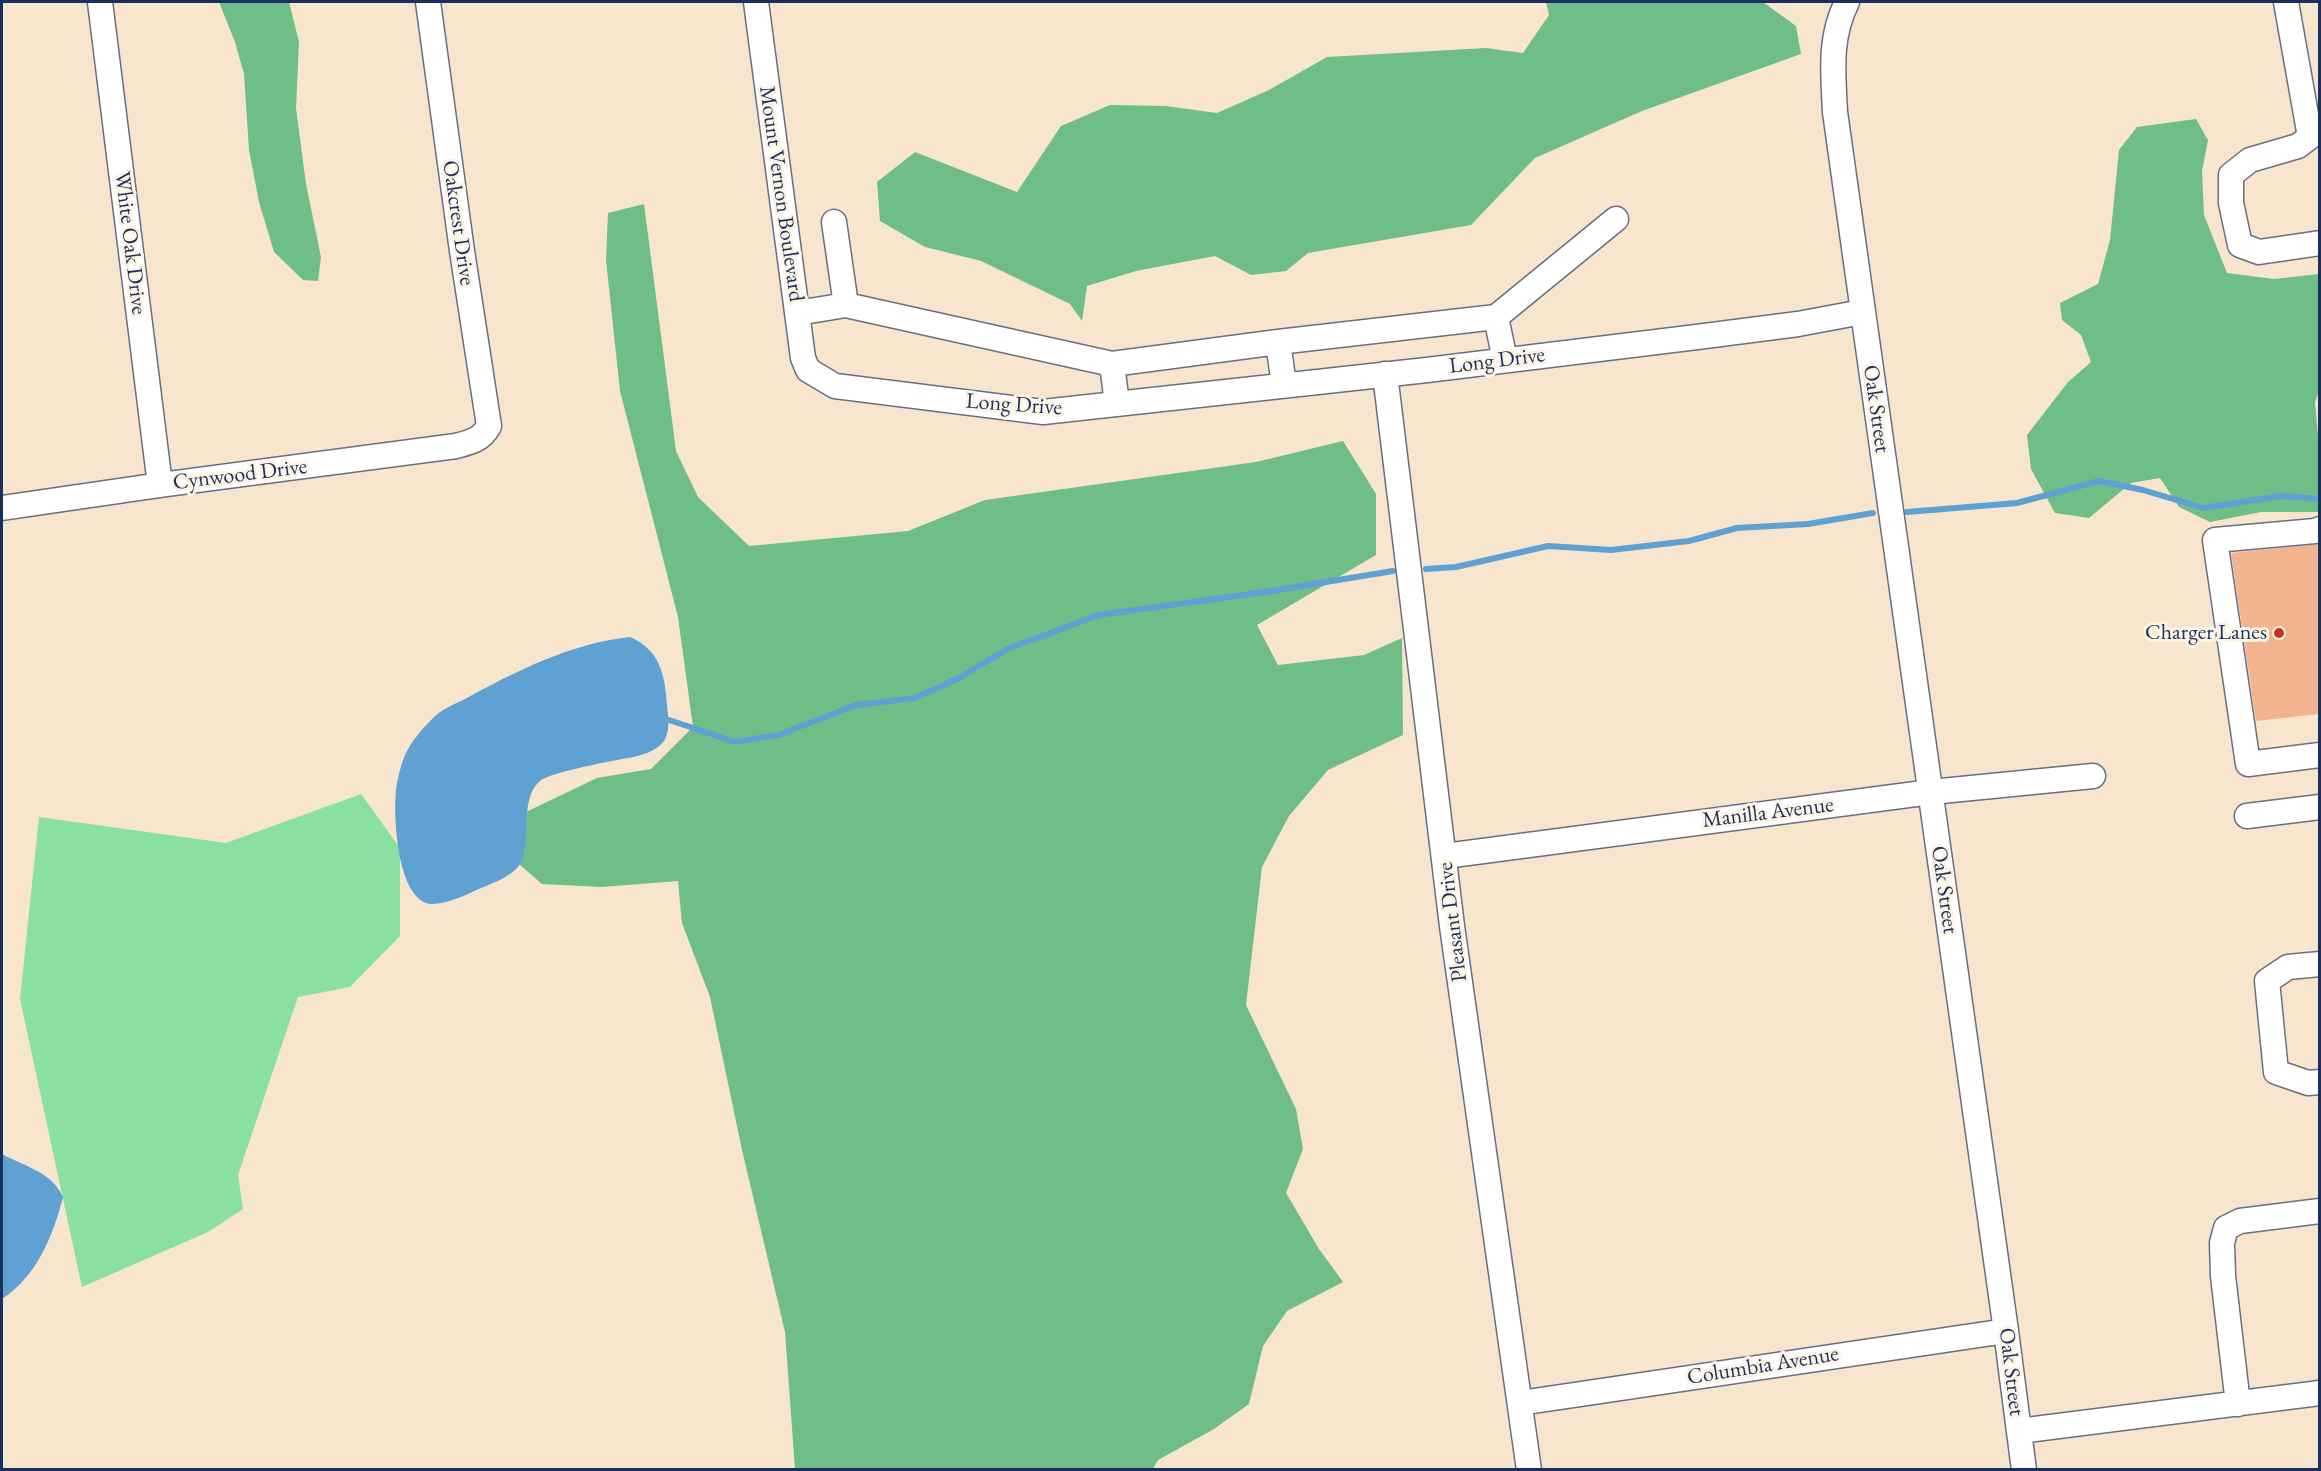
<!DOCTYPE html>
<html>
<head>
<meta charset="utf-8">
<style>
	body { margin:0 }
	#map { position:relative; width:2321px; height:1471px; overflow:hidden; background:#f7e6cd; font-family:"EB Garamond",serif }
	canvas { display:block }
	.frame { position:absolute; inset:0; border:3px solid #1b2f5e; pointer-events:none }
</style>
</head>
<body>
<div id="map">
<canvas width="2321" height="1471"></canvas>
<div class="frame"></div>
</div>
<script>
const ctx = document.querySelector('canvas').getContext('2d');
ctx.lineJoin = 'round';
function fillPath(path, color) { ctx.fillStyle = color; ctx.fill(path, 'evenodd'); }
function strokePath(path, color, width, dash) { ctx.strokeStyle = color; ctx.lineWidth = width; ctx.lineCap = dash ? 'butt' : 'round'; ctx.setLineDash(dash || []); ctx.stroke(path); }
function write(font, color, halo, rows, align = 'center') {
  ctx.font = font + ' "EB Garamond",serif'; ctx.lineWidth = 6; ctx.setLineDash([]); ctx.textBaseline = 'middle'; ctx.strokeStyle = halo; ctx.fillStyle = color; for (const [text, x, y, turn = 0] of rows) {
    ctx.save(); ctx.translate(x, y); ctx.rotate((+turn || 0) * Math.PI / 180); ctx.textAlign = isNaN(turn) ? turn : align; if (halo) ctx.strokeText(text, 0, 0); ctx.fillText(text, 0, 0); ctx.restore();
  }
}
const green = new Path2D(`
	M361 794 400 848V936L350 987 298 997 238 1175 243 1209 208 1232 82 1287 20 999 39 817 226 843Z`);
const forest = new Path2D(`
	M219 2H289L299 42 296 108 306 184 321 257 318 281 303 280 274 252 259 202 249 150 244 74 235 42Z
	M1546 2H1763L1796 26 1801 54 1642 111 1535 158 1471 225 1308 253 1286 271 1251 275 1215 256 1136 271 1087 286 1082 321 1070 304 981 261 925 247 880 221 877 182 915 152 1017 192 1061 126 1110 105 1166 106 1217 113 1269 90 1327 57 1486 48 1523 53 1549 15Z
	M2196 119 2208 140 2202 171 2204 215 2227 273 2274 279 2319 274 2320 389 2315 402 2320 458 2319 512H2261L2210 522 2179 507 2160 478 2131 483 2089 518 2055 513 2031 469 2027 435 2068 382 2091 362 2081 335 2062 320 2060 303 2098 284 2110 240 2119 150 2137 127Z
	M644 204 676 451 698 497 749 546 908 531 985 500 1256 462 1343 441 1376 494V555L1257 625 1278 665 1364 655 1402 638 1403 735 1328 770 1289 816 1262 867 1246 1005 1296 1109 1303 1149 1286 1193 1319 1249 1343 1282 1287 1311 1263 1346 1249 1404 1214 1429 1158 1460 1153 1469H795L785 1332 742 1150 710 997 682 923 678 881 602 887 542 884 520 865 525 841 526 812 597 778 651 769 693 727 678 617 620 391 606 260 608 213Z`);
const water = new Path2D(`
	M630 637C660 650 665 675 667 705 668 715 670 727 666 737 660 752 637 757 622 759 607 762 548 773 540 781 517 800 534 850 518 867 508 878 493 883 479 889 465 895 448 904 432 904 396 903 392 808 397 783 399 773 402 761 406 753 412 740 424 727 434 717 442 709 455 704 465 699 516 671 572 643 630 637Z
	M2 1154C24 1166 52 1172 63 1197 53 1236 37 1276 2 1299Z`);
const stream = new Path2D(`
	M1907 512 2017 503 2099 481 2143 490 2203 508 2282 496 2320 499
	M1426 569 1456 567 1548 546 1611 550 1689 541 1737 528 1808 524 1873 513
	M669 720 735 742 778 735 856 705 915 698 959 678 1007 649 1099 615 1265 592 1393 571`);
const building = new Path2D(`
	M2319 544V714L2256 721 2231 553Z`);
const minor = new Path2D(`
	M100 2 160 485
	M756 2 803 358 808 370 835 386 1043 412 1427 370 1697 337 1798 324 1862 312
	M1847 2C1829 38 1833 72 1835 112L2006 1331 2024 1470
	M2286 2 2310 137 2298 146 2250 160 2231 175V203L2240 245 2259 252 2320 243
	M834 222 846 305
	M797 313 846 305 1112 364
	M1496 317 1616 219
	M1385 374 1452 926 1529 1470
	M1284 385 1278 342 1496 317 1505 360
	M1117 404 1112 364 1278 342
	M2 508 160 485 456 446C471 442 481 440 489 426L462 251 428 2
	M2320 529 2315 531 2215 540 2248 764 2320 755
	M2247 816 2320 807
	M1445 856 1931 792 2093 776
	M2320 964 2288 967 2267 981 2276 1072 2308 1083 2320 1082
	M1520 1403 2006 1331
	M2238 1404 2223 1276 2222 1243 2226 1228 2240 1221 2320 1211
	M2019 1431 2320 1393`);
const markers = [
	[2279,633,6,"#c8321e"]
];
const streetNames = [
	["Mount Vernon Boulevard",781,194,82],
	["Oakcrest Drive",458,223,82],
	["White Oak Drive",130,243,83],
	["Long Drive",1497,361,-7],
	["Long Drive",1014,405,4],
	["Oak Street",1876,409,82],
	["Cynwood Drive",240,475,-7],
	["Manilla Avenue",1768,813,-7],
	["Oak Street",1944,890,82],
	["Pleasant Drive",1453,922,-97],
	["Columbia Avenue",1763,1366,-9],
	["Oak Street",2011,1372,83]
];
const poiNames = [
	["Charger Lanes",2267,633]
];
fillPath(green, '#8adfa2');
fillPath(forest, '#6fbe88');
fillPath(water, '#5ea1d2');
strokePath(stream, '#5ea1d2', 6);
fillPath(building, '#f1b48f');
strokePath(minor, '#686f85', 27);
strokePath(minor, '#fff', 24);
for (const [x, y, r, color] of markers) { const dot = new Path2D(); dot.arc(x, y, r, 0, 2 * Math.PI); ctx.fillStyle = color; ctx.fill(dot); strokePath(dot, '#fcf5e5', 2); }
write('22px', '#1b2f5e', '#fcf5e5', streetNames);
write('22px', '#1b2f5e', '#fcf5e5', poiNames, 'right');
</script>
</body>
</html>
